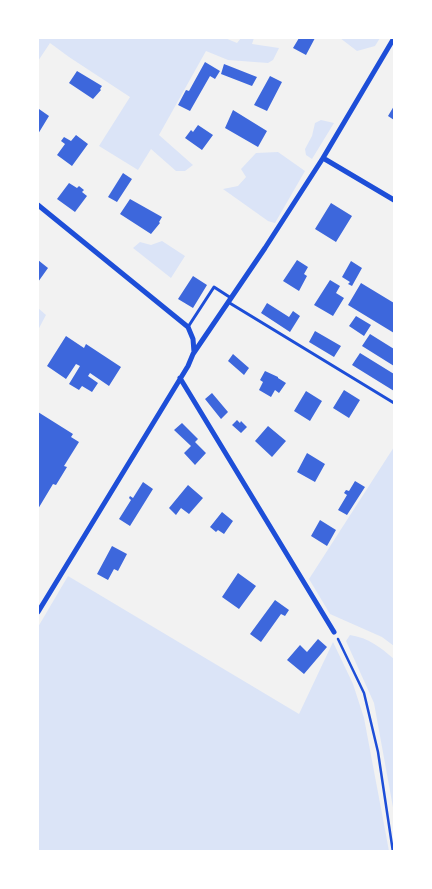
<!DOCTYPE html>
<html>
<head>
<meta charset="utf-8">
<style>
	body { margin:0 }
	#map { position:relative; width:432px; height:889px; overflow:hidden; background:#f2f2f2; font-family:Commissioner,sans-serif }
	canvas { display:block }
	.frame { position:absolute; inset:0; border:39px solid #fff; pointer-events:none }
</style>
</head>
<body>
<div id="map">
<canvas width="432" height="889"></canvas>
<div class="frame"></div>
</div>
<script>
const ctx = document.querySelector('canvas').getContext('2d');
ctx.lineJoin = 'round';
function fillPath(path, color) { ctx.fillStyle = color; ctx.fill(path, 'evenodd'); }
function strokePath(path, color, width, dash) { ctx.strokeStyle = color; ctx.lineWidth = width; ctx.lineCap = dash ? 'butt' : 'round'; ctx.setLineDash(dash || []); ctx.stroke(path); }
const green = new Path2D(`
	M38 38H225L237 43 241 38H254L252 44 279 48 273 60 268 63 228 60 206 51 159 135 193 165 185 171H176L151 149 138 170 99 146 130 97 69 57 50 43 38 61Z
	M340 38H380L375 46 357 51Z
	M321 120 334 123 312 159 306 155 305 149 312 136 315 123Z
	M278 152 305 171 275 223 268 221 223 189 238 186 246 177 241 169 256 153Z
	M162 241 185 256 171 278 133 248 140 242 151 245Z
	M38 308 46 315 38 330Z
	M394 447V646L382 637 330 614 309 579Z
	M68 576 299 714 333 642 353 684 364 718 389 851H38V627Z
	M350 635C369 638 380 647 394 659V813L374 703 346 641Z`);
const building = new Path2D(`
	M299 38H315L306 55 293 48Z
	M205 62 220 71 215 79 210 76 190 111 178 105 186 90 189 91Z
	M224 64 257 77 252 86 221 74Z
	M77 71 102 86 100 89 101 90 93 99 69 83Z
	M270 76 282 82 267 111 254 105Z
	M394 106V120L388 116Z
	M39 109 49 116 38 134V112Z
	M233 110 267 131 258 147 225 128Z
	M198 125 213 135 202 150 185 138 191 130 193 132Z
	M76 135 88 144 72 166 57 155 65 144 61 141 64 137 71 141Z
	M123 173 132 179 117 202 108 197Z
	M69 183 77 188 79 186 84 190 82 192 87 196 75 212 57 199Z
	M130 199 162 217 159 222 160 223 151 234 120 214Z
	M331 203 352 216 336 242 315 229Z
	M38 260 48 268 38 282Z
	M297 260 308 267 304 274 307 276 299 291 283 281Z
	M351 261 362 268 352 286 348 284 350 282 342 277Z
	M193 276 207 285 193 308 178 299Z
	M330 280 340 286 336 293 344 298 333 316 314 305Z
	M361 283 394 303V333L348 305Z
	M267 303 289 317 293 311 300 316 290 332 261 313Z
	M356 316 371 325 364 336 349 326Z
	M315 331 341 346 334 357 309 342Z
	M370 334 394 349V366L362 346Z
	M66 336 84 348 86 344 121 367 109 386 90 373 88 376 98 383 92 392 82 386 79 390 69 384 80 366 76 364 66 379 47 366Z
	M360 353 394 374V391L352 365Z
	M233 354 249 368 244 375 228 361Z
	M265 371 278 377V378L286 383 279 393 275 390 271 397 259 390 263 382 260 380Z
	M344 390 360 400 349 418 333 408Z
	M306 391 322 401 310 421 294 411Z
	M212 393 228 412 221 419 205 399Z
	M38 412 73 434 71 437 79 442 64 466 67 467 56 485 53 484 38 509Z
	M237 420 240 423 241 421 247 427 241 433 232 425Z
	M182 423 198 439 195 442 206 453 195 465 184 453 191 446 174 430Z
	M268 426 286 441 272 457 255 441Z
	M307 453 325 464 315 482 297 472Z
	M355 481 365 487 347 515 338 510 347 495 344 493 346 490 349 491Z
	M143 482 153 489 130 526 119 519 131 500 129 498 130 496 133 498Z
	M188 485 203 498 189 514 181 508 176 515 169 508Z
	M222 512 233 521 224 534 218 530 216 532 210 527Z
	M320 520 336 530 327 546 311 536Z
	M112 546 127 554 118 571 114 569 108 580 97 574Z
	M238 573 256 586 239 609 222 597Z
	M275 600 289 610 285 616 281 614 261 642 250 634Z
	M318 639 327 647 304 674 287 660 300 645 307 652Z`);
const path = new Path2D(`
	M338 639 364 693 378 752 393 852`);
const service = new Path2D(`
	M228 302 394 403
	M188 327 214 287 231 298`);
const minor = new Path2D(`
	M323 158 394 200
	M38 205 188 327 193 339 194 352
	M180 378 334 632
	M38 612 188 366 193 354 265 248 323 158 394 38`);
fillPath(green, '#dbe4f7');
fillPath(building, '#3d67dc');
strokePath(path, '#1d4ed8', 2.5);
strokePath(service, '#1d4ed8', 3);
strokePath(minor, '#1d4ed8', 5);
</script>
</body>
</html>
